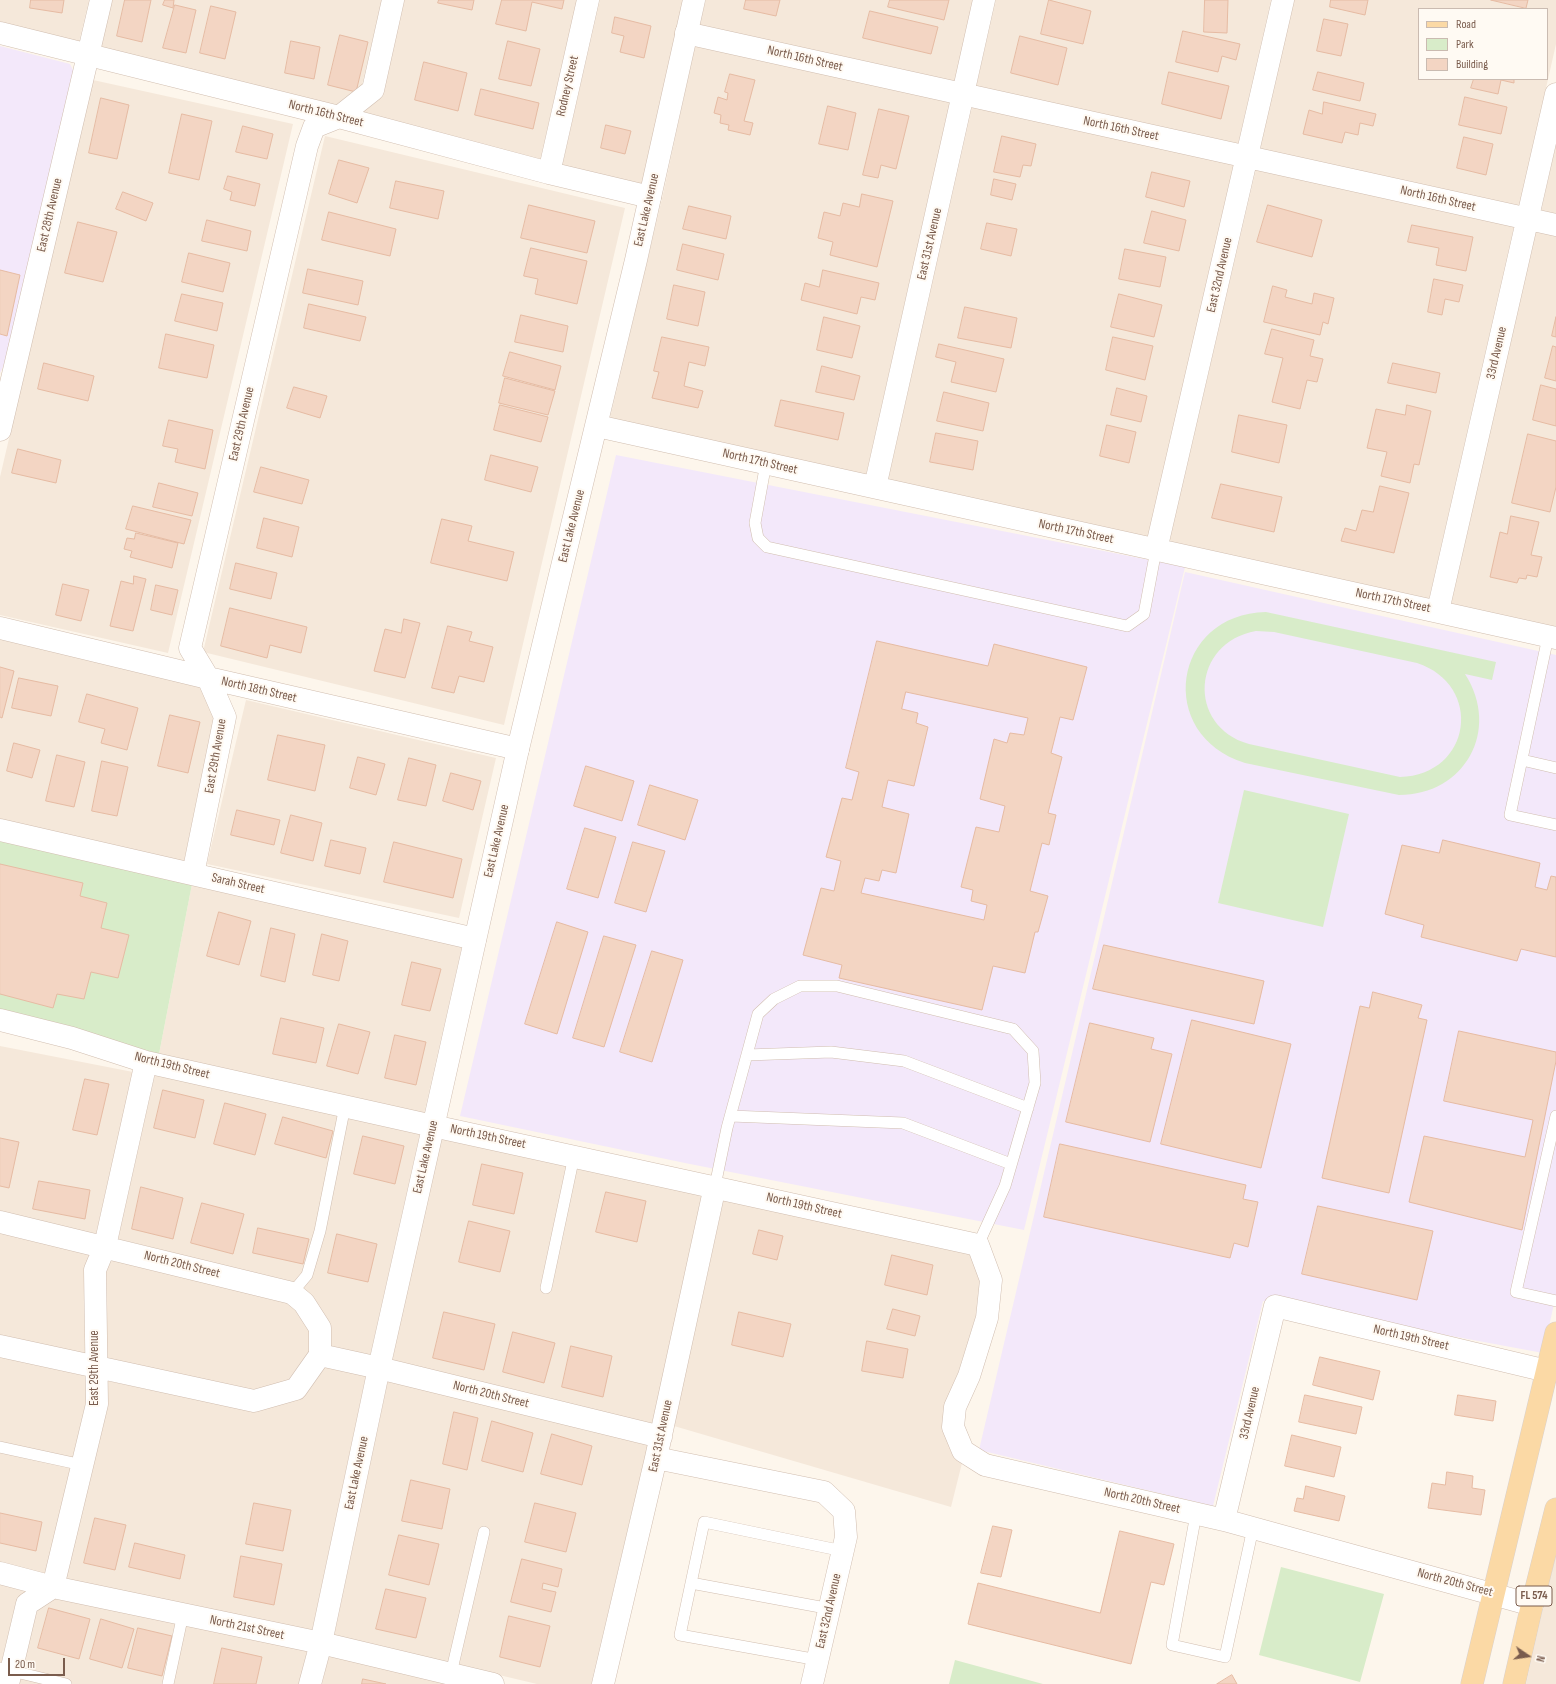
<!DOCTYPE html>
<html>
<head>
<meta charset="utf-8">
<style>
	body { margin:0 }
	#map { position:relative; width:1556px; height:1684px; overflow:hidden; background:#fdf6ec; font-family:"Sofia Sans Condensed",sans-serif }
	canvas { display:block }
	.legend { position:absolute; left:1418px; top:8px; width:130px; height:72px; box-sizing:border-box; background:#fffaf3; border:1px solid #cabbb1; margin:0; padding:5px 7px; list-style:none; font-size:12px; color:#7a5c4d }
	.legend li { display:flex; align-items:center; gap:8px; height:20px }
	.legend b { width:20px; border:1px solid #cabbb1 }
	.north { position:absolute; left:1508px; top:1636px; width:40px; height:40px; -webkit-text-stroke:3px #fffaf3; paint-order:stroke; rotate:103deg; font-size:11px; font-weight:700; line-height:16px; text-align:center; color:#7a5c4d }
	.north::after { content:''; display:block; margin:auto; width:14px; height:18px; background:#7a5c4d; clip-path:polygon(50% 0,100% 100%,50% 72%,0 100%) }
	.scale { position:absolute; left:8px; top:1658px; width:57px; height:18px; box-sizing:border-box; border:2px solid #7a5c4d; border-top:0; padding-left:5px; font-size:12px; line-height:14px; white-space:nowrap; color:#7a5c4d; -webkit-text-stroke:3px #fffaf3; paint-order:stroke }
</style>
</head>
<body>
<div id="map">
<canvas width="1556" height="1684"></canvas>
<ul class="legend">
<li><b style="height:5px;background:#fbd9a5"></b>Road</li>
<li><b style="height:11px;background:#d8ecc9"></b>Park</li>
<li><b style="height:11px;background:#f3d5c3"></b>Building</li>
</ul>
<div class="north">N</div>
<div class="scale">20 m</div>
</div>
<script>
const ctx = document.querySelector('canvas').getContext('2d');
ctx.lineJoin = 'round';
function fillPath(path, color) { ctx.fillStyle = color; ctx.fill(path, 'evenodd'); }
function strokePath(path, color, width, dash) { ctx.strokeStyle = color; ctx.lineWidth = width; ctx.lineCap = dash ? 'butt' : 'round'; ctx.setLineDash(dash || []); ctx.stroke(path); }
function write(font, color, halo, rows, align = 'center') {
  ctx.font = font + ' "Sofia Sans Condensed",sans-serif'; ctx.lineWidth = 4; ctx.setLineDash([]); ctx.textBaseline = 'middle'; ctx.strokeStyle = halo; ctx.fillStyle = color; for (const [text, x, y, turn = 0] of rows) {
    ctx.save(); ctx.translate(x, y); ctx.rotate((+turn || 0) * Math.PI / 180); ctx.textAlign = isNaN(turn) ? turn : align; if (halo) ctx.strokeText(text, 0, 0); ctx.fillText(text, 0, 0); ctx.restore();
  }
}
const residential = new Path2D(`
	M0 0H89L79 42 0 23Z
	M112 0H382L362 85 335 106 101 47Z
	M404 0H577L540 160 362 113 380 98 383 93Z
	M600 0H683L642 185 562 166Z
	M706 0H973L955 82 699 26Z
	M996 0H1271L1238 144 976 87Z
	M1294 0H1556V44L1519 207 1260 149ZM1419 9H1547V79H1419Z
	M695 45 950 102 866 475 610 418 664 190Z
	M93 80 293 124 168 653 0 615V477Z
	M972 107 1234 164 1148 537 888 480Z
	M325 136 625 208 504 725 203 652Z
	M1556 144V215L1541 212Z
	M1256 169 1514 226 1429 599 1169 542Z
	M1536 231 1556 235V628L1451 604Z
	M0 638 200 687 214 717 184 862 0 820Z
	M246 700 496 758 459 918 207 864Z
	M192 884 462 946 424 1114 159 1054Z
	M0 1046 133 1072 96 1234 0 1212Z
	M155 1074 420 1133 370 1356 331 1348 295 1283 118 1239Z
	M441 1138 702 1194 652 1425 392 1361Z
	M724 1198 970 1253 980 1281 976 1316 958 1373 945 1403 942 1426 952 1454 957 1460 962 1463 951 1507 674 1426Z
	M0 1232 90 1253 84 1269 85 1356 0 1336Z
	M112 1258 287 1301 295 1309 309 1331V1352L288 1380 252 1391 107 1361 106 1272Z
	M0 1357 86 1376V1402L45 1574 0 1563Z
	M325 1367 366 1375 312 1632 66 1579 108 1406V1381L252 1411 305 1395Z
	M388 1380 648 1444 591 1684H537L334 1636Z
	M1556 1555V1684H1526L1545 1598Z
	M0 1584 28 1591 16 1602 0 1669Z
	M56 1597 307 1651 299 1684H19L37 1610Z
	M329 1655 450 1684H322Z`);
const education = new Path2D(`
	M0 46 70 64 75 74 8 357 0 373Z
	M616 455 1185 567 1024 1230 685 1163 460 1116Z
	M1185 572 1556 655V1295L1543 1353 1263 1301 1213 1506 979 1450Z`);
const green = new Path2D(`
	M1266 612 1496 662 1492 680 1465 674C1501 730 1465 795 1399 795L1245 763C1155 735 1172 614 1266 612ZM1256 631 1274 632 1417 663C1484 685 1472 775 1400 777L1249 744C1186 726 1192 642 1256 631Z
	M1244 790 1349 814 1323 927 1218 903Z
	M0 840 192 884 159 1054 0 1010Z
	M1281 1567 1384 1594 1360 1682 1259 1655Z
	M955 1660 1043 1684H949Z`);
const building = new Path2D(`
	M31 0H64L62 13 30 8Z
	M125 0H151L142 42 117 36Z
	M165 0H174L173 8 163 5Z
	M439 0H474L472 10 438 3Z
	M502 0H564L562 9 532 2 526 31 496 24Z
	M746 0H780L776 16 744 9Z
	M890 0H949L944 20 888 7Z
	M1049 0 1091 11 1083 44 1041 34Z
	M1205 0H1228L1227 33 1204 32Z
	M1331 0H1368L1365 15 1330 7Z
	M1491 0H1528L1526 8Z
	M175 5 196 10 186 53 163 48Z
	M211 6 236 12 225 59 200 53Z
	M870 11 938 27 931 54 863 38Z
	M615 17 651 26 644 58 620 52 624 36 612 33Z
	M1324 19 1348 24 1341 56 1317 51Z
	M1183 31 1240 44 1236 60 1222 56 1218 72 1176 62Z
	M340 35 368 42 356 92 328 85Z
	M1020 36 1067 48 1058 85 1011 73Z
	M291 41 320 47 314 79 285 73Z
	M508 41 540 49 531 86 499 79Z
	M424 62 467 73 458 111 415 100Z
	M1169 72 1229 86 1221 119 1162 104Z
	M1318 72 1364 83 1360 101 1313 90Z
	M730 74 755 80 744 121 753 123 750 135 728 130 729 125 720 123 721 115 714 113 718 97 727 100 728 93 725 92Z
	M1474 79H1514V83L1501 80 1498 94 1471 88Z
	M481 89 539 103 533 129 475 115Z
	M1465 97 1507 107 1501 134 1459 125Z
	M101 98 129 105 117 159 89 153Z
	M1324 102 1376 114 1373 126 1360 123 1358 135 1345 132 1342 143 1303 134 1309 110 1322 114Z
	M828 106 856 113 848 150 819 144Z
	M879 109 909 116 896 169 881 165 878 178 863 175Z
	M182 114 212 121 199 180 169 173Z
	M606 125 631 131 625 154 601 148Z
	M243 126 273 134 267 159 236 152Z
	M1002 136 1036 144 1031 166 1023 165 1020 177 994 172Z
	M1464 137 1493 144 1486 175 1457 168Z
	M339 160 369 168 357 203 329 194Z
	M1152 172 1190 181 1184 207 1146 197Z
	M228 176 260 184 255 206 230 200 232 192 224 189Z
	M994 179 1016 184 1012 200 991 195Z
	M396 181 444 191 438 219 390 208Z
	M123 192 153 203 146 221 116 209Z
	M862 194 893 201 877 267 830 255 833 242 818 238 824 212 840 216 843 203 859 207Z
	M529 205 595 221 587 253 521 238Z
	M1268 205 1322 220 1312 257 1257 242Z
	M689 206 731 216 726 239 683 229Z
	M1152 211 1186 220 1179 251 1144 243Z
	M329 212 396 229 390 256 322 240Z
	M207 220 251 231 247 251 202 241Z
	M78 222 117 232 103 282 65 273Z
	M987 223 1017 229 1011 256 981 249Z
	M1412 225 1473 237 1466 271 1436 265 1439 248 1408 242Z
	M683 244 724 254 718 280 677 270Z
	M531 248 587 261 577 304 535 294 538 279 524 276Z
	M1125 249 1166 257 1160 287 1119 279Z
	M189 253 230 263 223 292 182 282Z
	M308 269 363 281 358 305 303 293Z
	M0 270 20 275 7 336 0 334Z
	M823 270 879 283 875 300 861 297 857 314 801 300 805 283 819 287Z
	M1434 279 1463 285 1459 302 1445 299 1442 315 1428 312Z
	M674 285 705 292 698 326 667 319Z
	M1273 286 1287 290 1285 297 1312 304 1314 293 1334 298 1328 324 1323 322 1320 335 1264 322Z
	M182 294 223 303 217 331 175 321Z
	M1119 294 1162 305 1154 337 1111 327Z
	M309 304 366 317 360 341 304 328Z
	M965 307 1017 318 1011 348 958 338Z
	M521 315 568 326 563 352 515 342Z
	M824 317 860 326 852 358 817 350Z
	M1556 317V337L1552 336Z
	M1272 329 1314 340 1310 356 1323 359 1317 382 1307 380 1300 409 1272 402 1283 358 1265 354Z
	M166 334 214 345 207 378 159 368Z
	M662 337 709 347 705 366 689 362 684 386 703 391 698 408 652 398 659 372 654 371Z
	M1113 337 1153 346 1145 380 1106 370Z
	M939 344 1004 359 996 392 951 382 956 362 936 357Z
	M1553 346 1556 347V381L1545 378Z
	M510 352 561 366 555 390 503 376Z
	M44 363 94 376 88 401 38 389Z
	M1393 363 1440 373 1436 393 1388 383Z
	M822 366 860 376 854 400 816 392Z
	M505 378 555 391 548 415 499 403Z
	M1541 385 1556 389V426L1533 420Z
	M294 387 327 396 320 418 287 408Z
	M1117 388 1147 396 1141 422 1111 415Z
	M944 392 989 403 983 431 937 421Z
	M781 400 844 413 838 440 775 426Z
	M500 405 548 417 541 442 494 430Z
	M1407 405 1431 411 1419 465 1414 464 1410 483 1381 476 1387 452 1367 448 1376 409 1405 415Z
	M1239 415 1287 425 1279 463 1232 452Z
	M169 420 213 430 205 469 175 462 178 449 163 446Z
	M1107 425 1136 432 1129 463 1100 456Z
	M936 433 978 441 973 470 930 462Z
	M1528 434 1556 441V487L1550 512 1512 503Z
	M18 449 61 460 56 483 12 473Z
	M491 455 538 467 531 492 485 480Z
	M261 467 309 480 302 504 254 492Z
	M159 483 198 493 192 516 153 507Z
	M1221 484 1282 497 1274 532 1212 518Z
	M1380 486 1409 493 1394 553 1341 541 1345 528 1356 531 1362 510 1373 512Z
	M133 506 191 520 184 544 126 529Z
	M1511 516 1539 522 1531 555 1542 557 1537 577 1527 575 1526 579 1519 578 1517 583 1490 577 1500 532 1507 534Z
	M264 518 299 527 292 557 257 548Z
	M442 519 472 526 468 541 514 552 507 581 431 563Z
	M136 533 178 543 172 568 130 557 132 551 124 549 127 538 134 539Z
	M236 563 277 573 271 599 230 589Z
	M134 576 146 579 133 631 110 626 121 581 133 584Z
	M63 584 89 590 81 621 56 615Z
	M156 585 178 590 172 615 151 610Z
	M230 608 307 627 301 653 270 645 267 658 221 646Z
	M404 619 420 623 405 678 374 671 385 629 401 633Z
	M448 626 472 632 469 641 493 647 484 682 459 676 454 693 432 688Z
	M877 641 988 666 994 644 1087 667 1073 720 1060 717 1051 753 1062 757 1048 813 1056 815 1049 845 1042 843 1030 891 1048 896 1038 932H1035L1025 973 993 966 982 1010 839 978 842 965 803 955 821 888 834 891 841 861 826 857 842 798 852 800 859 772 846 768ZM906 692 1028 718 1024 735 1010 733 1007 743 994 739 980 799 1005 806 999 832 976 827 961 887 973 890 971 901 987 905 984 920 861 893 865 878 879 881 882 870 896 873 909 814 882 807 888 780 914 786 928 727 916 723 918 713 902 709Z
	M0 667 14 671 2 718 0 717Z
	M19 678 58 686 51 716 12 708Z
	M87 694 138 708 127 750 101 743 105 729 79 722Z
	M170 715 200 722 188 773 158 766Z
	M278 735 325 745 315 791 268 780Z
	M14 743 40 750 32 778 7 771Z
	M57 755 85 762 74 807 46 801Z
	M358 757 385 764 376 795 350 788Z
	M409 758 436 765 426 806 398 800Z
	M102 761 128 767 117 816 92 811Z
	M586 766 634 781 622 821 574 806Z
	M451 773 481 781 473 810 443 801Z
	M650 785 698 800 685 840 638 825Z
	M237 810 280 820 274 845 231 835Z
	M291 815 322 823 313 861 281 853Z
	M585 828 616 837 598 898 567 889Z
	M331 840 366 848 360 874 325 866Z
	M1443 840 1540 863 1535 887 1547 890 1551 876 1556 877V957L1521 949 1517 961 1421 937 1424 925 1385 914 1402 845 1439 853Z
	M394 842 462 859 453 898 384 882Z
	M633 842 665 851 646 912 615 903Z
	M0 864 83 883 80 896 107 903 101 928 129 935 118 978 91 972 84 999 57 994 53 1008 0 994Z
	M219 912 251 921 239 965 207 956Z
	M557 922 588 932 557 1034 525 1024Z
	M271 928 295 934 285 982 261 976Z
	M322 934 348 941 339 981 313 975Z
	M604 936 636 945 604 1047 573 1038Z
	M1104 945 1264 981 1254 1024 1093 989Z
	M652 951 683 960 652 1062 620 1052Z
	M412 962 441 969 430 1011 402 1005Z
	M1373 992 1422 1005 1418 1018 1427 1020 1389 1193 1322 1178 1360 1006 1369 1008Z
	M281 1018 324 1028 316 1063 273 1054Z
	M1192 1020 1291 1044 1261 1168 1161 1144Z
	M1090 1023 1154 1038 1151 1049 1172 1054 1150 1142 1066 1122Z
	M339 1024 370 1032 358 1074 327 1066Z
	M1459 1031 1556 1052V1061L1522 1230 1409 1202 1424 1136 1525 1157 1533 1120 1444 1101Z
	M395 1035 426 1042 416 1085 385 1078Z
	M85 1079 109 1084 97 1135 73 1130Z
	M163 1090 204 1100 195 1138 154 1128Z
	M225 1103 266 1114 255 1155 214 1144Z
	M283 1117 333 1131 326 1158 275 1144Z
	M363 1136 404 1146 395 1184 354 1174Z
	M0 1138 19 1142 9 1188 0 1186Z
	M1060 1144 1246 1185 1243 1199 1258 1202 1248 1247 1234 1243 1230 1258 1044 1217Z
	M482 1164 523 1173 514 1214 473 1205Z
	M39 1181 90 1190 85 1219 33 1209Z
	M141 1187 183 1198 173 1239 132 1229Z
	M606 1192 646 1201 637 1242 596 1232Z
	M202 1203 244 1214 233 1254 191 1243Z
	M1318 1206 1433 1231 1417 1300 1302 1274Z
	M469 1221 510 1231 500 1272 459 1262Z
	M258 1228 309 1239 303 1264 253 1253Z
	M759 1230 783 1236 777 1260 753 1254Z
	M337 1234 377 1244 368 1282 328 1273Z
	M892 1255 933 1265 927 1295 885 1285Z
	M893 1309 920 1316 915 1336 887 1329Z
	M444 1312 495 1324 484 1370 433 1358Z
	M739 1312 791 1324 783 1357 732 1345Z
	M513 1332 555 1343 544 1383 503 1372Z
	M867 1341 908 1349 903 1378 862 1371Z
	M571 1346 612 1356 603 1397 562 1387Z
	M1320 1357 1380 1371 1373 1400 1313 1385Z
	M1305 1395 1362 1407 1356 1434 1299 1422Z
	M1458 1395 1496 1401 1493 1421 1455 1415Z
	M454 1412 478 1418 467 1470 443 1464Z
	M492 1421 533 1433 523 1472 482 1461Z
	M552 1434 592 1446 582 1485 541 1474Z
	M1292 1435 1341 1447 1334 1477 1285 1466Z
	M1447 1472 1473 1476 1472 1488 1485 1490 1481 1515 1428 1508 1432 1483 1445 1485Z
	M411 1480 450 1489 442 1529 402 1521Z
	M1306 1486 1345 1496 1339 1521 1294 1511 1297 1498 1303 1499Z
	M254 1503 291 1510 283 1551 246 1544Z
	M535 1503 576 1513 566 1552 525 1542Z
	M0 1513 42 1522 36 1551 0 1543Z
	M95 1518 126 1525 115 1570 84 1563Z
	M993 1526 1012 1530 1001 1577 981 1573Z
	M1120 1531 1174 1544 1164 1585 1151 1582 1131 1664 968 1624 978 1583 1100 1613Z
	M399 1535 439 1544 429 1585 389 1575Z
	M135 1543 185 1555 180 1579 129 1567Z
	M241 1556 282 1564 274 1605 234 1597Z
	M522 1559 562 1569 558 1587 543 1583 542 1589 556 1592 551 1612 511 1602Z
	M386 1589 426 1598 416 1638 376 1629Z
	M49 1608 90 1619 79 1659 38 1648Z
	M509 1616 550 1626 540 1667 500 1657Z
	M101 1619 134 1629 122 1668 90 1659Z
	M138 1628 172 1636 162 1676 128 1668Z
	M222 1648 262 1657 256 1684H214Z
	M1232 1675 1237 1684H1217Z
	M363 1679 386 1684H362Z`);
const service = new Path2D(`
	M766 463 755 523 758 538 767 547 1127 626 1144 614 1156 550
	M1548 637 1510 815 1556 825
	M1522 760 1556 768
	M747 1055 831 1052 904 1061 1028 1108
	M731 1116 903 1123 1011 1164
	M1556 1116 1516 1292 1556 1301
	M715 1186 727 1128 758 1014 774 999 800 986H837L1013 1029 1033 1051 1035 1083 1005 1186 978 1245
	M546 1288 574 1156
	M292 1293 307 1275 320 1231 345 1106
	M0 1447 83 1465
	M1196 1514 1172 1645 1225 1657 1253 1528
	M691 1583 831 1609
	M818 1660 680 1635 704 1522 843 1551
	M0 1668 66 1684
	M450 1678 484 1532
	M168 1684 183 1614`);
const minor = new Path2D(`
	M0 33 339 117 549 173 650 197
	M686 33 1556 225
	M549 173 588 0
	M597 426 1556 638
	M0 430 101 0
	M875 487 984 0
	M1156 550 1283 0
	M1438 611 1556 94
	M0 628 208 678 518 749
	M0 830 475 939
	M193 874 225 717 208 678 190 648 307 146 314 127 339 117 373 90 393 0
	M0 1020 72 1038 146 1062 433 1126 978 1245 991 1280 987 1318 969 1376 955 1407 953 1427 963 1451 985 1465 1224 1520 1532 1605
	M0 1222 292 1293 304 1303 320 1328V1355L296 1389 254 1401 0 1346
	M320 1355 379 1368 661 1437
	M656 1458 824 1492 844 1511 846 1537 812 1684
	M1224 1520 1275 1306 1547 1371
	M0 1573 53 1587 321 1643 493 1684
	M8 1684 27 1604 53 1587 97 1404 95 1270 105 1246 146 1062
	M603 1684 656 1458 715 1186`);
const tertiary = new Path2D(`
	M310 1684 321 1643 379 1368 518 749 636 260 694 0`);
const primary = new Path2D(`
	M1472 1684 1556 1333
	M1514 1684 1532 1605 1556 1509`);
const shields = [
	[1534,1596,36]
];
const shieldNames = [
	["FL 574",1534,1596]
];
const streetNames = [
	["North 16th Street",805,59,13],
	["Rodney Street",568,86,-77],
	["North 16th Street",326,114,14],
	["North 16th Street",1121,129,12],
	["North 16th Street",1438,199,13],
	["East Lake Avenue",647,210,-77],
	["East 28th Avenue",50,215,-77],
	["East 31st Avenue",930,244,-77],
	["East 32nd Avenue",1220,275,-77],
	["33rd Avenue",1497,353,-77],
	["East 29th Avenue",242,424,-77],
	["North 17th Street",760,462,13],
	["East Lake Avenue",572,526,-76],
	["North 17th Street",1076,532,12],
	["North 17th Street",1393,601,12],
	["North 18th Street",259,690,13],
	["East 29th Avenue",216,756,-80],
	["East Lake Avenue",497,841,-77],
	["Sarah Street",238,884,13],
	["North 19th Street",172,1066,14],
	["North 19th Street",488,1137,12],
	["East Lake Avenue",426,1157,-77],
	["North 19th Street",804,1206,13],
	["North 20th Street",182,1265,14],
	["North 19th Street",1411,1338,13],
	["East 29th Avenue",95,1368,-90],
	["North 20th Street",491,1395,14],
	["33rd Avenue",1250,1413,-77],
	["East 31st Avenue",661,1436,-78],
	["East Lake Avenue",357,1473,-78],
	["North 20th Street",1142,1501,13],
	["North 20th Street",1455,1583,15],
	["East 32nd Avenue",829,1611,-77],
	["North 21st Street",247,1628,12]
];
fillPath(residential, '#f5e8da');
fillPath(education, '#f3e8fa');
fillPath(green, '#d8ecc9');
fillPath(building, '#f3d5c3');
strokePath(building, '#e6bba3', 1);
strokePath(service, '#d1beb0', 12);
strokePath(minor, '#d1beb0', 23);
strokePath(tertiary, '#d1beb0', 23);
strokePath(primary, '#dad1cd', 23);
strokePath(service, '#fff', 11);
strokePath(minor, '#fff', 22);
strokePath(tertiary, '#fff', 22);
strokePath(primary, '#fbd9a5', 22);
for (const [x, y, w] of shields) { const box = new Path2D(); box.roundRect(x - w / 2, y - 10, w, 20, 3); ctx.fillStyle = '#fffaf3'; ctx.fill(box); strokePath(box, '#7a5c4d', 1); }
write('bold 12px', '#7a5c4d', null, shieldNames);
write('13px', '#7a5c4d', '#fffaf3', streetNames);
</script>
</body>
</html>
